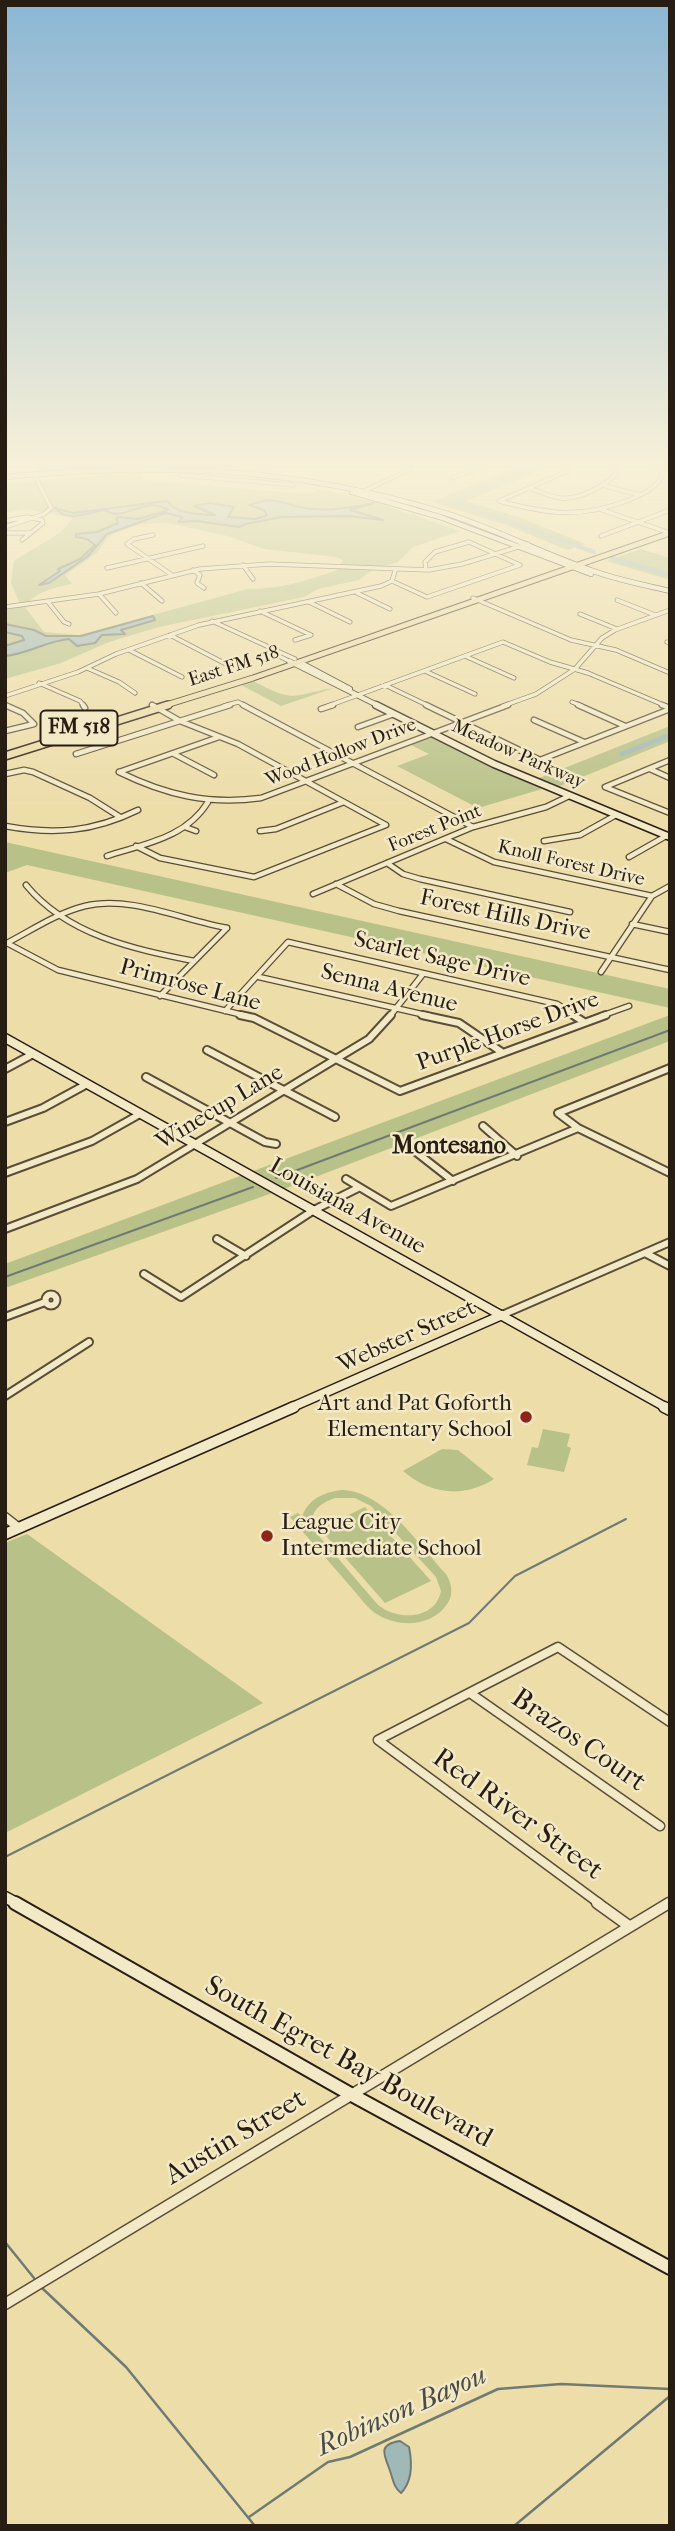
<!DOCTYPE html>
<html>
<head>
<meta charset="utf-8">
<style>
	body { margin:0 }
	#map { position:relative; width:675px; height:2531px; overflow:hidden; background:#eddda9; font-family:"IM FELL French Canon",serif }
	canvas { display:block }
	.frame { position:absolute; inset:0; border:7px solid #281d13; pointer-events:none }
</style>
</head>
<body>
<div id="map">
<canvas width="675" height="2531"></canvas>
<div class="frame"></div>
</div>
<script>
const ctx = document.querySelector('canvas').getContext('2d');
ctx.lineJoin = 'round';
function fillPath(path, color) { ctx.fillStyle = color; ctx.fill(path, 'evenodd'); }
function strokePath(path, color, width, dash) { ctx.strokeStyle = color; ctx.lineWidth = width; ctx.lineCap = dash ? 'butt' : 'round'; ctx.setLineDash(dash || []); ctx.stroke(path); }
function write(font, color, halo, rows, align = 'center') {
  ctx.font = font + ' "IM FELL French Canon",serif'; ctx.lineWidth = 5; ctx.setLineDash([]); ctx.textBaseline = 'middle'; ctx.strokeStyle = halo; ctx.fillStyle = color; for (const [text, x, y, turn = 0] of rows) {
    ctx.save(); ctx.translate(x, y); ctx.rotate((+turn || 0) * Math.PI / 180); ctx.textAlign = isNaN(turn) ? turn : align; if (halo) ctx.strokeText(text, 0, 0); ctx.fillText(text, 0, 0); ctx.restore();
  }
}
const green = new Path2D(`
	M41 461H138L144 471 142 480 308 494 320 489 375 502 460 531 413 547 398 562 374 569 359 580 318 589 304 597 159 627 109 642 61 663 5 679V610L15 608 20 604 11 583 14 561 61 532 73 518 25 509 5 513V484L130 472 129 465 5 477 34 471 35 465ZM167 523 228 536 264 549 336 557 343 560 337 570C307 581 280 589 248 589L79 635 44 632 25 607C34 592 56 587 72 584L65 575 97 553 107 538 115 533 141 524Z
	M530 461H562L467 501 518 517 586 544 567 550 506 525 431 502Z
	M641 549 670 558V580L606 561Z
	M253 681C297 704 290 695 334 688L281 706 241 685Z
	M670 726V741L558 787 537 779Z
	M431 737 542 789 478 808 397 766 429 754 411 745Z
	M5 842 670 989V1008L27 865 5 873Z
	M670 1015V1041L292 1186 5 1288V1264Z
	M543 1429 570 1434 567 1446 571 1448 564 1472 527 1465 532 1447 538 1448Z
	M442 1449 458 1450 494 1479C464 1498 431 1495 403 1471Z
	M342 1490C384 1491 419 1545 446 1574 453 1585 454 1598 444 1608 429 1626 400 1627 380 1616 368 1610 359 1596 350 1586 330 1563 310 1540 290 1517L298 1513 302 1517C308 1499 324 1492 342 1490ZM335 1498H355L371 1506 436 1577 441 1591C435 1620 398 1621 378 1605L312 1528C310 1511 320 1503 335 1498Z
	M365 1507 431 1581 385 1603 320 1529Z
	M27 1534 263 1703 5 1833V1543Z`);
const water = new Path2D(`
	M266 500C280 500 292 506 305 508 329 512 351 507 374 503L350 510 383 520 348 516 281 517 246 524 239 527 197 521 178 522 183 517 165 513 107 534 87 557 49 583 39 585 60 571 58 569 80 559 95 545 87 539 76 537V534L97 532 118 523 116 519 118 517 138 519 168 510C145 494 124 524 105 510 87 512 70 524 55 508L73 513 167 501C178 515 198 514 215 515L194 506 209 503 234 507 228 517 256 519 267 515 264 510 249 505Z
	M153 616 155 620 121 630 125 634 102 635 95 643 77 646 69 639C46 641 28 654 5 656V646L24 640 22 636 5 632V624L34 630 46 636H81Z
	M400 2441 409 2447C412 2462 413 2481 401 2493 393 2487 393 2478 389 2468 383 2453 379 2444 400 2441Z`);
const streamFar1 = new Path2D(`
	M276 1178 670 1030
	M5 1277 253 1187
	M5 1857 469 1623 515 1576 626 1519`);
const stream = new Path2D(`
	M5 2242 34 2278
	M42 2288 126 2367 255 2526
	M249 2517 328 2462 350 2457 498 2389 561 2384 670 2389
	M514 2526 670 2396`);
const canalFar1 = new Path2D(`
	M546 461 452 501 594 552
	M612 558 670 575`);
const canal = new Path2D(`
	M622 754 670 735`);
const streetFar4 = new Path2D(`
	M655 463 670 462
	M233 464 236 461
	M568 471 499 501C548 514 580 519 629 500 643 494 656 489 663 474L652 461
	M180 475 293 485
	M452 478 499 461
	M602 485 639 495
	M528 488C539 491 550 497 561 498 579 500 605 486 617 473L612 466 600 461
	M366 490 411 469
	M602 510 670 533
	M5 521 27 517 42 520 43 523 22 540
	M5 527 44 514 51 508 34 474
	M5 533H30
	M153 535 134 539 127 544 172 575
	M601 536 670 510
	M243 565 253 579
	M107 568 203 546
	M193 570 200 575 197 583 204 588
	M426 570 425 562 435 552 469 542 520 565
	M392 581 427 597 520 565
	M141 583 162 601
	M357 593 390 609
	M99 594 116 613
	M473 598 571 640 616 650 670 673
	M617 600 655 615
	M48 602 64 622 69 624
	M309 602 350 622
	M5 607 99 594 200 569 269 564 429 570 462 564 528 544
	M260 611 311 635 295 640
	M580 614 617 629
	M212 621 295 659
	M170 635 226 664
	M667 642 670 643
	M129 650 182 677
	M269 651 289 661
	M465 656 514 678
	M87 668 119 682 135 693
	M425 671 475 694
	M39 683 80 701 84 706
	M385 685 429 706
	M5 696 78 672 116 654 199 625 381 586 392 581 395 571
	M572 702 582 706
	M5 705 8 706
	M152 705 155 706
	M224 706 238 702 246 706
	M328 706 503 642 550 662 588 673 666 706
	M503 706 536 694 575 669 602 638 615 630 670 610`);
const streetFar3 = new Path2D(`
	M5 705 23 713 34 724 5 731
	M83 705 85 708
	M243 705 473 827
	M426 705 540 760 670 709
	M578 705 625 726
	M662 705 670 708
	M321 709 333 705
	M534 720 584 742
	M358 727 394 714
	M76 754 230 705
	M174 754 214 775
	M670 760 605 787 670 813
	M650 769 670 778
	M119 772C166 795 208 805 261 798L508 705
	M119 772 219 737
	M5 774 24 770 33 772 90 798 120 817
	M5 826C54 835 93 832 138 810
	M185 827 196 831
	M260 831 276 829 344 802
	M446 839 494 862 652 896
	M544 841 580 835 616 815
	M136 846 160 858 254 877 386 825 238 744 180 721 152 705
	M107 856C144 844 186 838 208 802
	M629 857 666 836
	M387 863 403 874 420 879 570 912
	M336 884 374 904 399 911 670 970
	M26 885C67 935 133 949 194 961
	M313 894 473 827 546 807 569 796
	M632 924 670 932
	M5 942 58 970 247 1016
	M7 943C32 930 57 913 85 906 130 895 182 920 227 928
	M601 972 652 896 670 886
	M259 977 430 1016
	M160 996 227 928
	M225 1011 288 942 557 1004 576 1016
	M390 1016 423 974
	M601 1016 629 1006`);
const streetFar2 = new Path2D(`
	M240 1015 254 1018 400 1091 606 1015
	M422 1015 459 1023 503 1053
	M573 1015 584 1022
	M207 1050 335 1117
	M670 1068 558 1113 578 1128 670 1173
	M5 1069 33 1054
	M146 1077 265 1142 276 1144
	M5 1122 43 1108 87 1084
	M483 1126 517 1156
	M416 1152 453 1181
	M5 1173 92 1141 140 1114
	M346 1179 391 1206 578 1128
	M5 1229 137 1179 369 1039 391 1015
	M217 1239 246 1256
	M645 1253 670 1266
	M144 1274 181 1297 314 1210 358 1188
	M45.5 1300a5.5 5.5 0 1 1 11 0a5.5 5.5 0 1 1-11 0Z
	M502 1315 670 1242
	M5 1317 45 1302
	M5 1396 89 1342`);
const streetFar1 = new Path2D(`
	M5 1517 19 1528
	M470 1693 660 1826
	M600 1904 378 1740 558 1647 670 1722
	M666 1904 670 1902`);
const street = new Path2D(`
	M597 1903 629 1926
	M5 2304 669 1903`);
const secondaryFar4 = new Path2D(`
	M256 473 270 461
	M5 477C157 462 298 467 445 513 496 529 543 554 593 571 618 580 644 585 670 591
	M352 492 440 517 591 574
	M289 661 379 706
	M303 664 350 689`);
const secondaryFar3 = new Path2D(`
	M376 705 494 764 670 837`);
const secondaryFar2 = new Path2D(`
	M5 1038 667 1408
	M290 1408 502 1315`);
const secondaryFar1 = new Path2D(`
	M664 1407 670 1410
	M5 1534 294 1407
	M5 1897 18 1904`);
const secondary = new Path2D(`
	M15 1903 352 2095 670 2268`);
const primaryFar1 = new Path2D(`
	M163 706 253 678 670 533`);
const primary = new Path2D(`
	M5 756 168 705`);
const markers = [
	[526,1417,7,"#8f2418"],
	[267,1536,7,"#8f2418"]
];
const farStreetnames = [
	["East FM 518",234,667,-18],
	["Wood Hollow Drive",341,753,-21],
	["Meadow Parkway",518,755,24],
	["Forest Point",435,829,-22],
	["Knoll Forest Drive",571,864,13]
];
const shields = [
	[79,728,77]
];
const shieldNames = [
	["FM 518",79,728]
];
const streetNames = [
	["Forest Hills Drive",505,916,12],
	["Scarlet Sage Drive",442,960,13],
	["Primrose Lane",190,986,15],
	["Senna Avenue",389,989,14],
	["Purple Horse Drive",508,1032,-20],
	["Winecup Lane",220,1108,-31],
	["Louisiana Avenue",347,1207,29],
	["Webster Street",407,1337,-24]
];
const poiNames = [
	["Art and Pat Goforth",512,1404],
	["Elementary School",512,1430],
	["League City",281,1523,"left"],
	["Intermediate School",281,1549,"left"]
];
const neighbourhoodNames = [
	["Montesano",449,1147]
];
const nearStreetnames = [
	["Brazos Court",578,1741,35],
	["Red River Street",517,1815,36],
	["South Egret Bay Boulevard",348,2063,29],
	["Austin Street",236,2138,-31]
];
const nearWaternames = [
	["Robinson Bayou",402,2412,-24]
];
fillPath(green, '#b8c188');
fillPath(water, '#a0b8b6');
strokePath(water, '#707a75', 2);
strokePath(streamFar1, '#707a75', 2);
strokePath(stream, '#707a75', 2.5);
strokePath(canalFar1, '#a0b8b6', 4.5);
strokePath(canal, '#a0b8b6', 5);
strokePath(streetFar4, '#594d38', 5);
strokePath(streetFar3, '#594d38', 7);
strokePath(streetFar2, '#594d38', 10);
strokePath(streetFar1, '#594d38', 11);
strokePath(street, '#594d38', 13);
strokePath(secondaryFar4, '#281d13', 6);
strokePath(secondaryFar3, '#281d13', 9);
strokePath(secondaryFar2, '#281d13', 11);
strokePath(secondaryFar1, '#281d13', 13);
strokePath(secondary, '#281d13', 16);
strokePath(primaryFar1, '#281d13', 7);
strokePath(primary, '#281d13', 10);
strokePath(streetFar4, '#f3e9c7', 3.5);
strokePath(streetFar3, '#f3e9c7', 4.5);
strokePath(streetFar2, '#f3e9c7', 6);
strokePath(streetFar1, '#f3e9c7', 8);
strokePath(street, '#f3e9c7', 10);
strokePath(secondaryFar4, '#f3e9c7', 4.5);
strokePath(secondaryFar3, '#f3e9c7', 6);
strokePath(secondaryFar2, '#f3e9c7', 8);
strokePath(secondaryFar1, '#f3e9c7', 10);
strokePath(secondary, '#f3e9c7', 12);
strokePath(primaryFar1, '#eddda9', 5);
strokePath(primary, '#eddda9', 7);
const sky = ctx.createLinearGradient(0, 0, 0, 815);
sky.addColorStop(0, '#8bb6d4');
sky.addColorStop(0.57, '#f7f0d8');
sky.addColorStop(1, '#f7f0d800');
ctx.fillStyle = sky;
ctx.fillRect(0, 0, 675, 815);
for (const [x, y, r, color] of markers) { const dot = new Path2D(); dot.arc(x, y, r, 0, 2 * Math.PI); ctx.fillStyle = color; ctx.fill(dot); strokePath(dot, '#f3e9c7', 2.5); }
write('19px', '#281d13', '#f3e9c7', farStreetnames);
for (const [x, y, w] of shields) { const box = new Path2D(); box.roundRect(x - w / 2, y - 17.5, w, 35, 5); ctx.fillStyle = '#f3e9c7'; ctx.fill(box); strokePath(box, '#281d13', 2); }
write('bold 21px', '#281d13', null, shieldNames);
write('23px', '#281d13', '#f3e9c7', streetNames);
write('23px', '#281d13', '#f3e9c7', poiNames, 'right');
write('bold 24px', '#281d13', '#f3e9c7', neighbourhoodNames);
write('28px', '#281d13', '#f3e9c7', nearStreetnames);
write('italic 28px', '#4c4c44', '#f3e9c7', nearWaternames);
</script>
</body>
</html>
